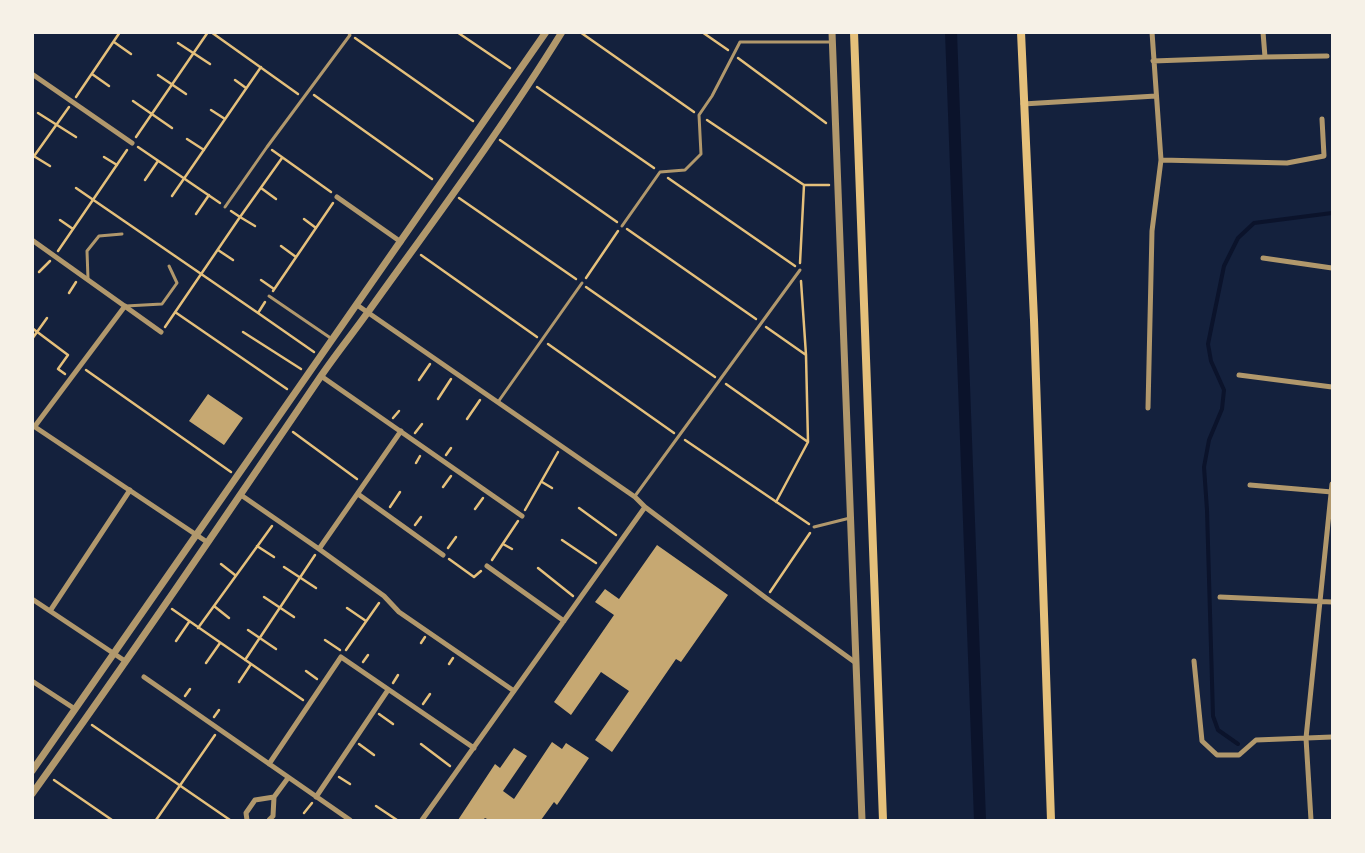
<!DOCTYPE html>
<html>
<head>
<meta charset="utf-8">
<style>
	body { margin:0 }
	#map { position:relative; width:1365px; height:853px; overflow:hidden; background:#14213d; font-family:"Noto Sans",sans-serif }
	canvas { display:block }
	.frame { position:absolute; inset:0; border:34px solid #f6f1e7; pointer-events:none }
</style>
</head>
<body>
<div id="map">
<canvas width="1365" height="853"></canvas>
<div class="frame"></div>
</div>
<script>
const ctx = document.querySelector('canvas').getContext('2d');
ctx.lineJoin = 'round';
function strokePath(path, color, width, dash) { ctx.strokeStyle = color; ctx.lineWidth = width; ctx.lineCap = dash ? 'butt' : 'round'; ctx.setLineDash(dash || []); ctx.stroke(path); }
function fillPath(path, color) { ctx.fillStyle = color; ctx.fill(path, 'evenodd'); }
const stream = new Path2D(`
	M1238 744 1218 730 1213 716 1207 510 1204 467 1209 440 1222 409 1224 390 1211 361 1208 344 1224 266 1238 238 1254 223 1332 213`);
const canal = new Path2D(`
	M951 32 980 820`);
const building = new Path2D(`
	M208 394 243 418 224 445 189 421Z
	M657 545 728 595 681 662 676 659 612 752 595 740 629 691 601 672 571 715 554 702 614 615 595 602 605 589 619 599Z
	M552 742 562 749 566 743 589 758 557 805 554 802 541 820H489L485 818 483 820H458L495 764 500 768 514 748 527 756 503 791 514 799Z`);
const path = new Path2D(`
	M211 32 298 94
	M457 32 510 68
	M580 32 694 112
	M702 32 728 50
	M355 38 473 121
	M114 42 131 54
	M178 43 210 64
	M738 58 826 123
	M92 74 109 86
	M158 75 186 94
	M235 80 246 88
	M537 87 654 168
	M314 95 432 179
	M76 97 120 32
	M133 101 172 128
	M211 110 225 119
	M38 113 76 137
	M707 120 804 185H829
	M136 137 208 32
	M187 139 204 150
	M500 140 617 222
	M138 147 220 203
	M272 150 331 192
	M32 155 50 166
	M104 157 117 165
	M32 159 69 107
	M668 178 795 266
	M145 180 158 161
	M76 188 258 313 265 302
	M261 188 276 199
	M172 196 261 67
	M459 198 576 279
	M196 214 209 195
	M304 219 316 228
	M60 220 73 229
	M255 226 240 217 282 158
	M627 229 756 319
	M281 246 296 257
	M218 250 233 260
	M58 251 127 150
	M421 255 537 337
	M800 263 804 185
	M39 272 50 261
	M586 278 618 231
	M261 280 274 289
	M586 287 715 377
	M273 291 333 203
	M69 293 76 282
	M175 312 287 389
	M258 313 314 352
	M165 327 240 217 231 211
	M766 327 806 355
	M32 328 68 355 58 369 65 374
	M243 332 301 369
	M32 339 47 318
	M548 344 674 433
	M86 370 231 472
	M419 380 430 364
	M726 384 808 442
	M438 399 451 379
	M393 418 399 411
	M467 419 480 400
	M293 432 357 479
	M415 433 422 424
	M685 440 809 524
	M446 455 451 448
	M416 463 420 456
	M542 482 552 488
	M443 487 451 476
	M776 502 808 442 806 355 801 281
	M390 507 400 492
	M579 508 616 535
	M475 509 483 498
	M525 510 558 452
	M415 525 421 517
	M562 540 596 563
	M503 544 512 549
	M257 546 274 557
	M448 548 456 537
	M449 559 474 577 481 571
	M492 560 518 521
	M221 564 235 575
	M284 567 316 588
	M538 568 573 596
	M770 592 810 533
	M264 597 294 617
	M214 606 229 618
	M347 608 366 621
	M172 609 303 700
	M198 628 272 526
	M248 630 276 649
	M325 640 340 650
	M176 641 189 622
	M421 643 425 637
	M346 650 379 603
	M245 660 315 555
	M363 662 368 655
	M206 663 220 643
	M449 664 453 658
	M306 671 317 679
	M239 682 251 664
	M393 683 398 675
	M185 696 190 689
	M423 704 430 694
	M379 714 393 724
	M214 717 219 710
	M92 725 230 820
	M359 744 374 755
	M421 744 450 766
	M339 777 350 784
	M54 780 112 820
	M376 806 397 820
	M304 813 312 803
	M156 820 215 735`);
const service = new Path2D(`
	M225 207 267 147 350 35 348 32
	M622 226 660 172 685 170 701 154 699 115 712 96 740 42H831
	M88 279 87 251 99 236 122 234
	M269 296 332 339
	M126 306 162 304 177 283 169 266
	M498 402 582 283
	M635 496 800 270
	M814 527 850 518`);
const minor = new Path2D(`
	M1263 32 1265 57
	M1153 61 1265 57 1327 56
	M32 74 132 143
	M1023 104 1156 96
	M1161 160 1287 163 1324 156 1322 119
	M337 197 401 242
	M32 240 161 332
	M1263 258 1332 268
	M357 305 635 497 645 507 766 598 856 663
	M1239 375 1332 387
	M321 376 522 516
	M1148 408 1152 231 1161 160 1152 32
	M32 425 207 542
	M35 426 125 306
	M1250 485 1332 492
	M358 494 443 555
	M241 495 319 549 384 596 399 612 514 691
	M319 549 401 431
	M487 566 564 621
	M1220 597 1332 602
	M32 599 125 661
	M50 611 130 490
	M1194 661 1202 741 1217 755H1239L1256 740 1332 737
	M144 677 350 820
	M32 681 75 709
	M269 764 341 657 474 748
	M316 797 388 690
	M247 820 246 813 255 800 274 797
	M269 820 273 816 274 797 288 778
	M422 820 645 507
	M1311 820 1306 738 1332 484`);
const tertiary = new Path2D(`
	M832 32 862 820
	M32 771 546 32
	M32 794C131 656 226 516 321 376 336 354 353 333 368 312 434 220 502 129 562 32`);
const secondary = new Path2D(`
	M854 32 883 820
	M1021 32 1034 320 1051 820`);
strokePath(stream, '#0b132b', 4);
strokePath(canal, '#0b132b', 12);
fillPath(building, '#c6a872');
strokePath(path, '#e5c07b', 2.5);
strokePath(service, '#b1986c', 3);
strokePath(minor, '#b1986c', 5);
strokePath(tertiary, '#b1986c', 7);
strokePath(secondary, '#e5c07b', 8);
</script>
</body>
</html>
